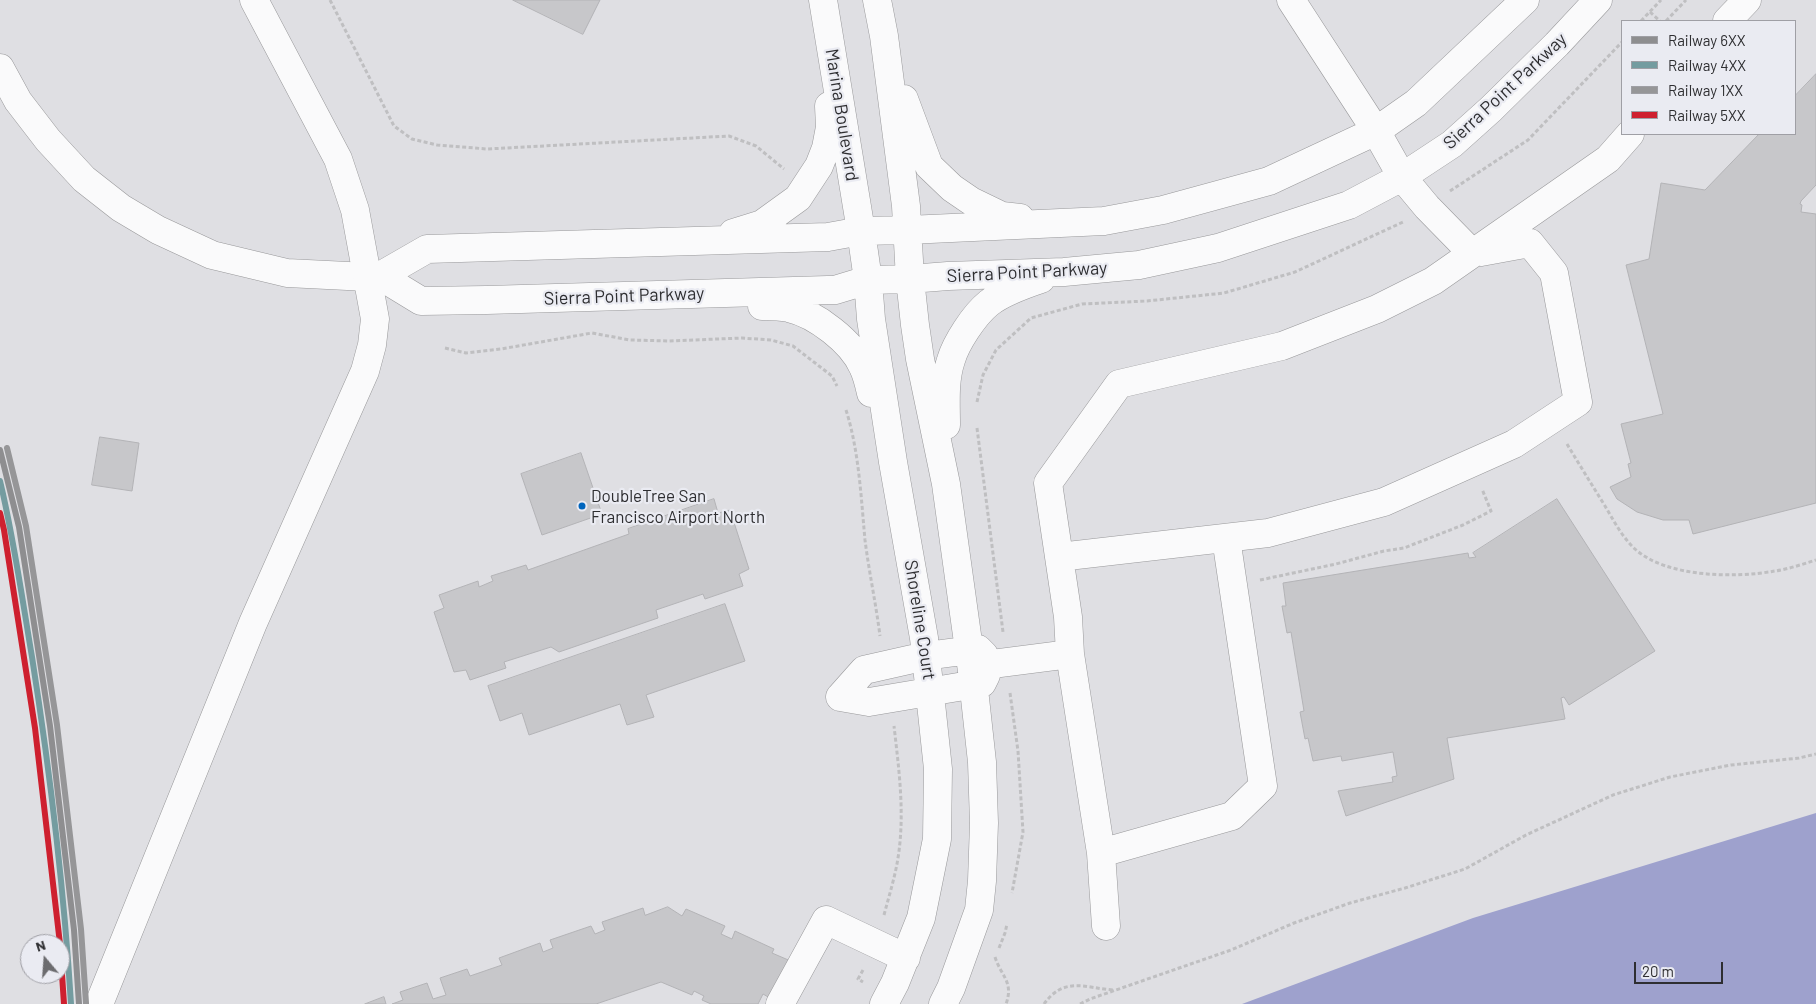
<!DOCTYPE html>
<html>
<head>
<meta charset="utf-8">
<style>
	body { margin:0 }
	#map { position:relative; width:1816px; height:1004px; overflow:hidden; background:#dfdfe3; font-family:Barlow,sans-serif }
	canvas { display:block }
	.legend { position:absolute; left:1621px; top:20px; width:175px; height:115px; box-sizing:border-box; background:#eaebf2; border:1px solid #9f9fa5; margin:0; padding:6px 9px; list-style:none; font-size:15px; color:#2e2e31 }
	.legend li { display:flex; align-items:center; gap:10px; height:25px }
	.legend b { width:25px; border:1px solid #9f9fa5 }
	.north { position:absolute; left:20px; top:934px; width:50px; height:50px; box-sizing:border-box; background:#eaebf2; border:1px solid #9f9fa5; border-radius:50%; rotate:342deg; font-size:14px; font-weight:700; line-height:20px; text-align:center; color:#2e2e31 }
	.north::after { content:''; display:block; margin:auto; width:18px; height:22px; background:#6c6c6f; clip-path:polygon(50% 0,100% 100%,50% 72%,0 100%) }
	.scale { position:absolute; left:1634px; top:962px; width:89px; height:22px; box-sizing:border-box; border:2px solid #2e2e31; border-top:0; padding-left:6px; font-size:15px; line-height:18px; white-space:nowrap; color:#2e2e31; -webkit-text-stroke:4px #eaebf2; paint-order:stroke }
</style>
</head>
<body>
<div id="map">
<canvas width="1816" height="1004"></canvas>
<ul class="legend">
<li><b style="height:6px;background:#8e8e90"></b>Railway 6XX</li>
<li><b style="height:6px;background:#749ca0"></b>Railway 4XX</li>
<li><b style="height:6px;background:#969698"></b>Railway 1XX</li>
<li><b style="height:6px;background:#ce202f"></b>Railway 5XX</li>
</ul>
<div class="north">N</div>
<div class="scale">20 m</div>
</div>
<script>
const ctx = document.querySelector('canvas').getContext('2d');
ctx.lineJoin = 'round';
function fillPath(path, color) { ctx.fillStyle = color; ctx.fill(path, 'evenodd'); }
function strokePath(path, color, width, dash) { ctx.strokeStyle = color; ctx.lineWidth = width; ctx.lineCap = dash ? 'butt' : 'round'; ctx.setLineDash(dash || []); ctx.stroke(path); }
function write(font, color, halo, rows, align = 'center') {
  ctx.font = font + ' Barlow,sans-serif'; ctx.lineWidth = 4.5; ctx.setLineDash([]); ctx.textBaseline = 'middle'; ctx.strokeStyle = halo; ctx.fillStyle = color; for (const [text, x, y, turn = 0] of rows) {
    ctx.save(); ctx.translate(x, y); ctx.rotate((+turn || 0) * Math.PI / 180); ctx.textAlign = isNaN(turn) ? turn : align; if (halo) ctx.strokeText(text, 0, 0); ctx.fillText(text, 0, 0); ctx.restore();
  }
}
const water = new Path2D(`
	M1816 813V1004H1242L1473 918Z`);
const building = new Path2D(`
	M513 0H600L583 34Z
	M1816 74V185L1801 201 1800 204 1802 205 1801 212 1816 214V503L1693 534 1689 520H1663L1637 512 1617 499 1610 487 1631 477 1628 464 1631 463 1621 424 1663 414 1626 265 1649 259 1661 183 1705 190 1759 134H1795V96Z
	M100 437 139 443 132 491 92 485Z
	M581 453 602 514 542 535 521 474Z
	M714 499 718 513 730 510 749 569 739 574 743 586 705 599 703 594 656 610 658 618 559 652 551 647 504 662 506 668 470 680 466 670 454 672 434 612 444 608 439 595 478 581 479 587 493 581 491 576 526 565 528 570 629 534 628 529Z
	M1557 499 1655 651 1569 705 1564 697 1561 698 1565 719 1447 738 1454 779 1346 816 1338 791 1393 782 1392 777 1397 776 1393 752 1342 761 1341 756 1313 761 1308 738 1305 739 1300 712 1304 711 1291 632 1287 633 1282 606H1286L1283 583 1468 553 1469 558 1476 557 1473 553Z
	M725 604 745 661 646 695 654 717 627 725 620 704 529 735 522 713 500 721 488 686Z
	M668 907 682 916 686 909 725 926 721 934 732 939 735 931 774 949 772 953 793 962 770 998 763 994 758 1004H711L702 1000 704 996 694 991 692 995 661 982 596 1004H392L403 1000 400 992 427 983 433 999 446 995 440 978 467 969 470 976 502 965 499 958 540 943 543 952 553 948 550 940 591 926 595 934 605 930 602 922 643 908 645 915Z
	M384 997 386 1004H365Z`);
const path = new Path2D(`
	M330 0 394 126 412 139 437 145 487 149 729 136 756 146 784 169
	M1650 12 1660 21
	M1641 21 1661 0
	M1666 21 1686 0
	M1450 191 1528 140 1622 42
	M445 348 466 353 501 349 592 333 630 340 669 341 742 338 771 340 793 346 832 376 837 386
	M977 402 983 375 996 350 1031 318 1082 304 1147 301 1224 293 1295 272 1403 222
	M846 410C859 451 861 497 865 540 869 572 876 604 880 636
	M977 428 1003 632
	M1567 444C1579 464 1592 485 1605 506 1614 521 1622 537 1635 549 1667 578 1736 578 1775 571 1789 569 1803 564 1816 560
	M1260 580 1336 564 1384 551 1404 548 1463 525 1491 511 1482 489
	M1010 693 1018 751 1023 832 1012 893
	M884 915C889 896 895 877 898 858 905 814 899 770 894 726
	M999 948 1005 933 1007 924
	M995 957C1001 976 1014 982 1006 1004
	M863 970 858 979 863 982
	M1044 1004C1064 976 1085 988 1113 990
	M1080 1004 1090 999 1231 950 1294 923 1350 903 1405 888 1465 869 1526 835 1613 795 1670 777 1731 765 1799 758 1816 754`);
const minor = new Path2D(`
	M823 0 861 231 868 280 871 319 893 462 924 638 938 769 937 839 921 918 895 983 884 1004
	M877 0 884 36 906 206 910 279 915 325 920 359 946 484 972 671 982 762 984 823 982 881 979 910 951 988 943 1004
	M1291 0 1376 131 1402 177 1427 207 1472 253
	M1727 21 1747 0
	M0 68 18 101 48 140 84 179 121 208 158 230 212 255 287 273 368 277 380 276 427 249 828 237 861 231 908 230 1104 221 1163 210 1269 181 1376 131 1416 103 1525 0
	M904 99 929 166 952 188 971 201 1002 216 1020 218
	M733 233 762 224 798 198 819 166 826 148 830 127 829 106
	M380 276 421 301 487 300 828 290H835L868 280 910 279 948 276 1064 272 1139 265 1218 248 1349 205 1402 177 1452 144 1491 109 1557 44 1598 0
	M762 306C771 306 781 306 789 308 816 314 852 342 863 367 867 375 869 384 871 393
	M946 425C946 403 944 381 951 360 956 343 974 315 989 303 1003 292 1023 285 1041 279
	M1059 557 1268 533 1384 502 1514 444 1578 402 1554 273 1530 243 1481 252
	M1070 654 1101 853 1232 816 1263 786 1226 538
	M992 664 1070 654 1068 617 1048 483 1119 384 1282 346 1377 309 1433 281 1608 159 1630 134
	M840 697 864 670 926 656 978 649 984 655
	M840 697 869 702 982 683 986 675
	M1101 853 1106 926
	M780 1004 826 920 906 958`);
const highway = new Path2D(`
	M99 1004 253 623 365 371 372 345 375 319 355 210 338 159 254 0`);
const rail1 = new Path2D(`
	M0 450 19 527 50 726 74 930 79 1004`);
const rail2 = new Path2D(`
	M0 481C14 539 22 598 32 657 50 772 64 888 71 1004`);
const rail3 = new Path2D(`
	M7 448 26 526 57 725 81 929 86 1003`);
const rail4 = new Path2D(`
	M0 513 4 530 35 728 60 944
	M60 945 64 1004`);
const markers = [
	[582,506,4.5,"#0065bd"]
];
const busNames = [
	["DoubleTree San",591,496],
	["Francisco Airport North",591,517]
];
const streetNames = [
	["Sierra Point Parkway",1505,91,-43],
	["Marina Boulevard",842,115,81],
	["Sierra Point Parkway",1027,272,-3],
	["Sierra Point Parkway",624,296,-2],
	["Shoreline Court",920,620,81]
];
fillPath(water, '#9ea1cd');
fillPath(building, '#c7c7ca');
strokePath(building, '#b3b3b6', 1);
strokePath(minor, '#98989a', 29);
strokePath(highway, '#98989a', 29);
strokePath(path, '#bfbfc1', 3, [4, 2.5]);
strokePath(minor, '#fafafb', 28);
strokePath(highway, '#fafafb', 28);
strokePath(rail1, '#8e8e90', 6);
strokePath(rail2, '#749ca0', 6);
strokePath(rail3, '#969698', 6);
strokePath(rail4, '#ce202f', 6);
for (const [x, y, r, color] of markers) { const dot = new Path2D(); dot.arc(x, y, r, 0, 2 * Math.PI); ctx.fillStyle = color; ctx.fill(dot); strokePath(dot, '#eaebf2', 2); }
write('17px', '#2e2e31', '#eaebf2', busNames, 'left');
write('18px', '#2e2e31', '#eaebf2', streetNames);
</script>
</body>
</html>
